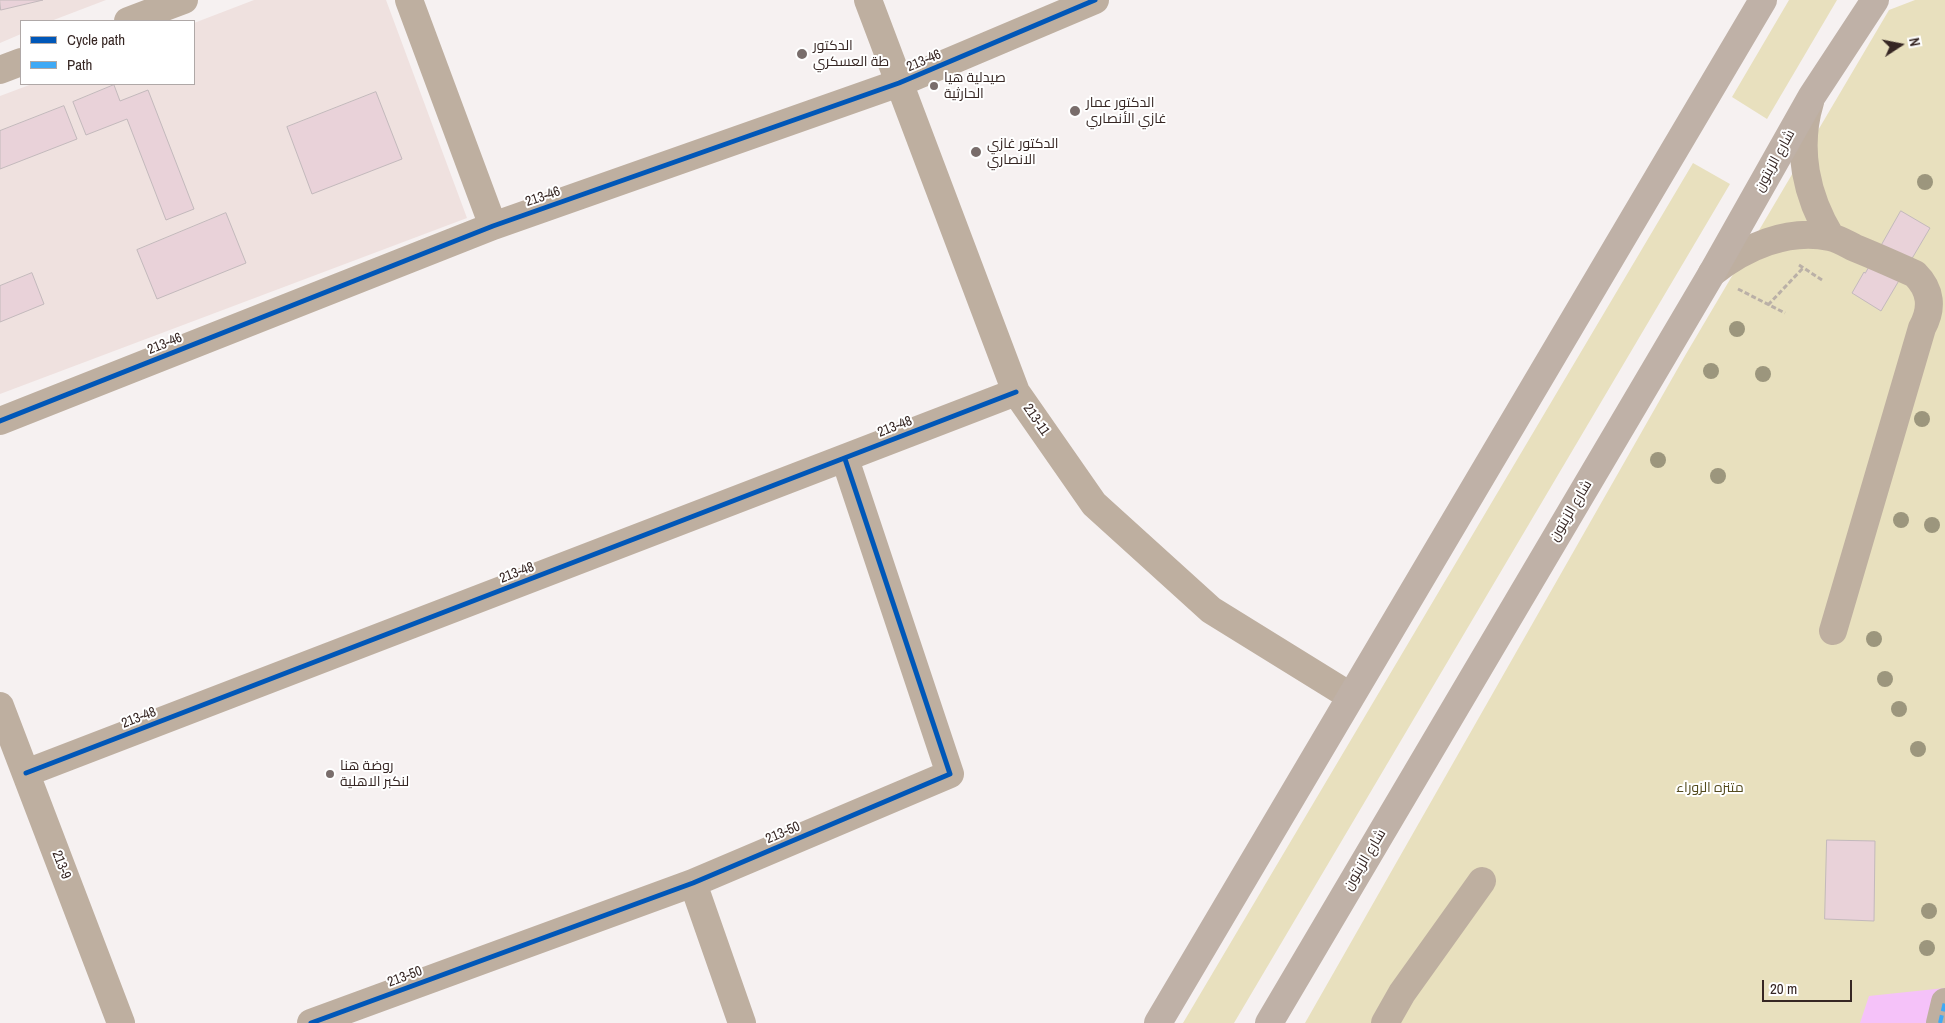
<!DOCTYPE html>
<html>
<head>
<meta charset="utf-8">
<style>
	body { margin:0 }
	#map { position:relative; width:1945px; height:1023px; overflow:hidden; background:#f6f1f1; font-family:"Archivo Narrow",sans-serif }
	canvas { display:block }
	.legend { position:absolute; left:20px; top:20px; width:175px; height:65px; box-sizing:border-box; background:#fff; border:1px solid #afa8a7; margin:0; padding:6px 9px; list-style:none; font-size:15px; color:#362623 }
	.legend li { display:flex; align-items:center; gap:10px; height:25px }
	.legend b { width:25px; border:1px solid #afa8a7 }
	.north { position:absolute; left:1875px; top:20px; width:50px; height:50px; -webkit-text-stroke:4px #fff; paint-order:stroke; rotate:79deg; font-size:14px; font-weight:700; line-height:20px; text-align:center; color:#362623 }
	.north::after { content:''; display:block; margin:auto; width:18px; height:22px; background:#362623; clip-path:polygon(50% 0,100% 100%,50% 72%,0 100%) }
	.scale { position:absolute; left:1762px; top:980px; width:90px; height:22px; box-sizing:border-box; border:2px solid #362623; border-top:0; padding-left:6px; font-size:15px; line-height:18px; white-space:nowrap; color:#362623; -webkit-text-stroke:4px #fff; paint-order:stroke }
</style>
</head>
<body>
<div id="map">
<canvas width="1945" height="1023"></canvas>
<ul class="legend">
<li><b style="height:6px;background:#0057b8"></b>Cycle path</li>
<li><b style="height:6px;background:#3fa9f5"></b>Path</li>
</ul>
<div class="north">N</div>
<div class="scale">20 m</div>
</div>
<script>
const ctx = document.querySelector('canvas').getContext('2d');
ctx.lineJoin = 'round';
function fillPath(path, color) { ctx.fillStyle = color; ctx.fill(path, 'evenodd'); }
function strokePath(path, color, width, dash) { ctx.strokeStyle = color; ctx.lineWidth = width; ctx.lineCap = dash ? 'butt' : 'round'; ctx.setLineDash(dash || []); ctx.stroke(path); }
function write(font, color, halo, rows, align = 'center') {
  ctx.font = font + ' "Archivo Narrow",Cairo,sans-serif'; ctx.lineWidth = 4; ctx.setLineDash([]); ctx.textBaseline = 'middle'; ctx.strokeStyle = halo; ctx.fillStyle = color; for (const [text, x, y, turn = 0] of rows) {
    ctx.save(); ctx.translate(x, y); ctx.rotate((+turn || 0) * Math.PI / 180); ctx.textAlign = isNaN(turn) ? turn : align; if (halo) ctx.strokeText(text, 0, 0); ctx.fillText(text, 0, 0); ctx.restore();
  }
}
const built = new Path2D(`
	M0 0H106L51 21H21V34L0 43Z
	M254 0H386L467 218 0 394V96L32 84H194V23Z`);
const green = new Path2D(`
	M1789 0H1837L1767 119 1732 97Z
	M1915 0H1945V1023H1305L1686 354 1889 10Z
	M1693 163 1730 184 1234 1023H1183Z`);
const water = new Path2D(`
	M1945 988V1023H1860L1869 996Z`);
const building = new Path2D(`
	M0 0H43L1 10Z
	M114 85 120 101 148 90 194 209 166 220 127 119 86 135 73 102Z
	M376 92 402 159 312 194 287 127Z
	M64 106 77 139 0 169V131Z
	M1901 211 1930 228 1881 311 1852 293 1864 272 1865 273Z
	M226 213 246 263 157 299 137 250Z
	M32 273 44 304 0 322V286Z
	M1827 840 1875 841 1874 921 1825 919Z`);
const path = new Path2D(`
	M1799 265 1822 280
	M1738 289 1785 313
	M1768 305 1803 268`);
const minor = new Path2D(`
	M409 0 493 226
	M868 0 1016 392 1094 504 1211 610 1350 696
	M128 21 184 0
	M0 70 21 62
	M1810 102C1796 149 1806 196 1831 237
	M1712 273C1745 247 1788 228 1830 237 1839 239 1847 244 1855 248 1875 256 1895 265 1915 274 1931 290 1933 308 1922 328L1833 631
	M0 421 493 226 899 83 1095 0
	M0 706 121 1023
	M26 773 1016 392
	M693 883 742 1023
	M311 1023 693 883 950 774 845 459
	M1385 1023 1402 993 1482 881
	M1940 1023 1945 1002`);
const major = new Path2D(`
	M1158 1023 1763 0
	M1269 1023 1712 273 1812 96 1875 0`);
const quiet = new Path2D(`
	M1940 1023 1945 1002`);
const cycleway = new Path2D(`
	M0 421 493 226 899 83 1095 0
	M26 773 1016 392
	M311 1023 693 883 950 774 845 459`);
const trees = [
	[1925,182],
	[1737,329],
	[1711,371],
	[1763,374],
	[1922,419],
	[1658,460],
	[1718,476],
	[1901,520],
	[1932,525],
	[1874,639],
	[1885,679],
	[1899,709],
	[1918,749],
	[1929,911],
	[1927,948]
];
const markers = [
	[802,54,6,"#796d6b"],
	[934,86,5,"#796d6b"],
	[1075,111,6,"#796d6b"],
	[976,152,6,"#796d6b"],
	[330,774,5,"#796d6b"]
];
const poiNames = [
	["الدكتور",813,46],
	["طة العسكري",813,62],
	["صيدلية هيا",944,78],
	["الحارثية",944,94],
	["الدكتور عمار",1086,103],
	["غازي الأنصاري",1086,119],
	["الدكتور غازي",987,144],
	["الانصاري",987,160],
	["روضة هنا",340,766],
	["لنكبر الاهلية",340,782]
];
const streetNames = [
	["213-46",924,61,-23],
	["شارع الزيتون",1775,161,-61],
	["213-46",543,197,-19],
	["213-46",165,344,-22],
	["213-11",1036,420,55],
	["213-48",895,427,-21],
	["شارع الزيتون",1571,511,-59],
	["213-48",517,573,-21],
	["213-48",139,718,-21],
	["213-50",783,833,-23],
	["شارع الزيتون",1365,860,-59],
	["213-9",61,865,69],
	["213-50",405,977,-20]
];
const parkNames = [
	["متنزه الزوراء",1710,788]
];
fillPath(built, '#efe1df');
fillPath(green, '#e8e0be');
fillPath(water, '#f5c2f9');
fillPath(building, '#e9d2d9');
strokePath(building, '#c3b9bc', 1);
strokePath(path, '#bab0a7', 3, [5, 2.5]);
strokePath(minor, '#beafa0', 28);
strokePath(major, '#bfb1a7', 28);
strokePath(quiet, '#3fa9f5', 4, [8, 4]);
strokePath(cycleway, '#0057b8', 5);
ctx.fillStyle = '#9c967d';
for (const [x, y] of trees) { ctx.beginPath(); ctx.arc(x, y, 8, 0, 2 * Math.PI); ctx.fill(); }
for (const [x, y, r, color] of markers) { const dot = new Path2D(); dot.arc(x, y, r, 0, 2 * Math.PI); ctx.fillStyle = color; ctx.fill(dot); strokePath(dot, '#fff', 2); }
write('14px', '#362623', '#fff', poiNames, 'left');
write('14px', '#362623', '#fff', streetNames);
write('14px', '#534b1e', '#fff', parkNames);
</script>
</body>
</html>
